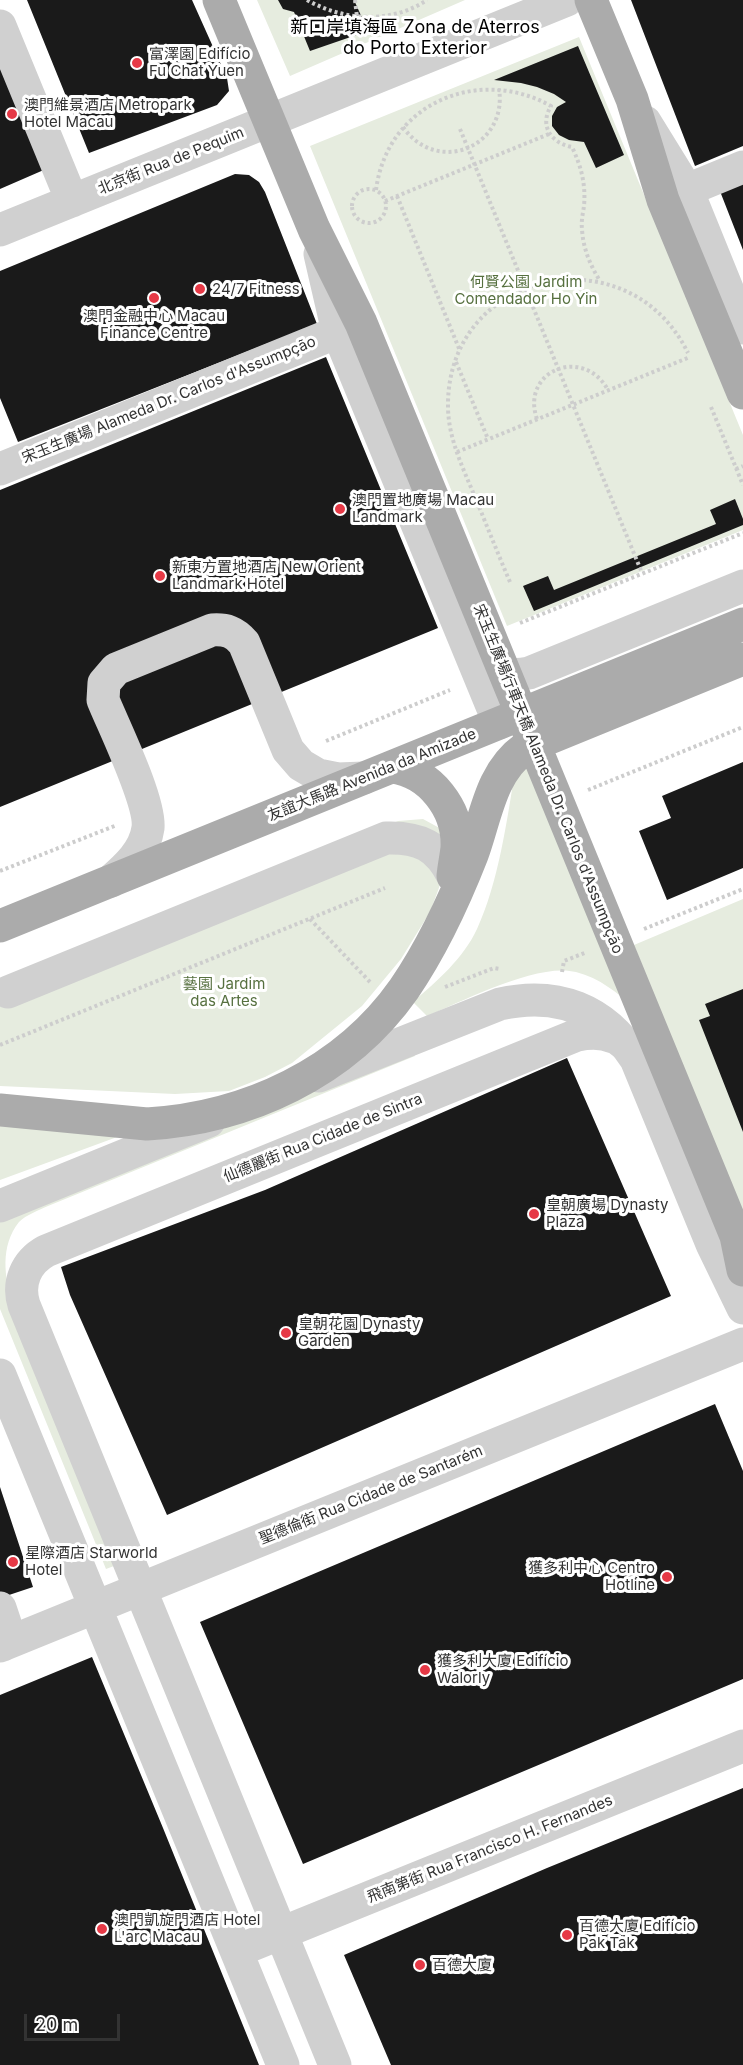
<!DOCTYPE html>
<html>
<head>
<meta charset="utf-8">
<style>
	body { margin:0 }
	#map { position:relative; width:743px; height:2065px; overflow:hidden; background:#fff; font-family:Inter,sans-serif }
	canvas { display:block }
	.scale { position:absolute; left:24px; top:2014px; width:96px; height:27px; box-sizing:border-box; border:3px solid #333; border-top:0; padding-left:8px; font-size:18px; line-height:21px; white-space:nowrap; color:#333; -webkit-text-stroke:4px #fff; paint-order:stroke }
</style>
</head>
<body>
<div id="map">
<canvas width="743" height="2065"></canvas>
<div class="scale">20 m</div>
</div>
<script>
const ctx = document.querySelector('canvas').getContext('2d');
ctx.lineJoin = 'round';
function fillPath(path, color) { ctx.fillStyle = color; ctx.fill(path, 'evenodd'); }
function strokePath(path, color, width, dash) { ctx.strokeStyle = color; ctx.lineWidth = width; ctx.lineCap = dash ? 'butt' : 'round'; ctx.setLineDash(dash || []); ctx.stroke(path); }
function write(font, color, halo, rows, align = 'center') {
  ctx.font = font + ' Inter,"Noto Sans SC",sans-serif'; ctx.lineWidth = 6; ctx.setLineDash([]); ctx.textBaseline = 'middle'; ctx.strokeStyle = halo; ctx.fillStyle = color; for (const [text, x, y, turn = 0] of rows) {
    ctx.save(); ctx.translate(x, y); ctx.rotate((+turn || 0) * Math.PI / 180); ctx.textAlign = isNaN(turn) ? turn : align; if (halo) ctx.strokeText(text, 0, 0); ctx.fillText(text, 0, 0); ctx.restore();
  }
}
const green = new Path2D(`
	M257 0H465L290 76Z
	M579 37 743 435V530L507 626 310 146Z
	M537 757 635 1008C617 993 600 978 576 972 538 962 463 1001 427 1016L413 1002C437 981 463 959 477 929 498 884 507 821 515 771Z
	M423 819 445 831 443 877 430 912 401 959 362 1006 292 1063 265 1077 229 1091 175 1094 0 1086V984L398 821Z
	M743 899V1216L634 945Z
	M411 1045 415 1056 48 1206C39 1210 26 1215 19 1222 0 1246 4 1277 13 1305L114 1566 106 1569 0 1309V1216Z
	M0 1126 128 1133 0 1180Z`);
const building = new Path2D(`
	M27 0H192L227 78 229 91 217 105 89 153Z
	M278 0H354L368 31 310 51 294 12 283 9Z
	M631 0H743V146L695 166Z
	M578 46 624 155 596 168 584 142 569 140 559 135 552 126V116L557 107 566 102 554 94 537 87 521 83 494 80Z
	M0 58 46 169 0 189Z
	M743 170V250L716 181Z
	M235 174 249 175 259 182 265 192 317 324 18 442 0 398V271Z
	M326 357 438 628 0 807V490Z
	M735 499 743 519V525L534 611 523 586 548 576 554 590 716 524 710 510Z
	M743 762V868L667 900 639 831 671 818 662 796Z
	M743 989V1132L699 1020 710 1016 705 1004Z
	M567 1058 671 1296 167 1515 70 1295 61 1267 265 1190Z
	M715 1404 743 1471V1679L303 1864 200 1622Z
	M0 1487 33 1587 0 1598Z
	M92 1657 163 1828 259 2065H0V1695Z
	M743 1788V2065H391L344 1955 547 1868Z`);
const path = new Path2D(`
	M307 0C344 21 391 24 427 0
	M355 0 357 17
	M403 127C437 176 508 147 499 89
	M460 129 642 573
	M352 206a17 17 0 1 1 34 0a17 17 0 1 1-34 0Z
	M376 190C387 104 478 65 551 106 539 126 551 143 572 147 581 166 586 184 584 206 583 213 581 221 582 229 583 248 590 265 600 281
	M397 196 460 351
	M385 201 549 134
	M456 362 488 439
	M711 407 743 485
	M537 419C520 371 583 345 608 390
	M457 452 690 357
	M736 469 743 466
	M510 582C498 554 487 526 475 497 463 468 448 438 448 406 447 270 628 231 688 353
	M520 623 743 533
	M326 741 450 690
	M588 790 743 727
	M0 871 117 825
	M310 919 370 982
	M644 929 743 889
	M562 972 564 961 587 952
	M445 987 494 968 500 969
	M0 1045 385 888`);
const minor = new Path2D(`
	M0 26 72 201
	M645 122 687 190 743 328
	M687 190 743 167
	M0 230 567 0
	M320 254 338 332 499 723
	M0 469 338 332
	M482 664C497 674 512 677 529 673L743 586
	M111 881C127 867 145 851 148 828 151 802 114 727 103 700L104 683 116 669 212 630C226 629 235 632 244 643L288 750 301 765 318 775 338 779 364 778
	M8 992 386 838C420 837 438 846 453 876
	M319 1076 500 1004C557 991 604 1009 636 1059L712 1244 743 1308
	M0 1206 209 1121
	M0 1375 283 2065
	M0 1608 5 1623 3 1645
	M0 1646 743 1344
	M237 1951 743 1746
	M335 2065 24 1305C17 1283 26 1262 46 1251L577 1035C596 1031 618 1033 631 1051`);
const major = new Path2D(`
	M219 0 314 229 361 323 736 1236 743 1270
	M591 0 632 99 663 200 743 393
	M392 767C430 772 459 809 457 848 456 857 454 866 453 876
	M0 926 743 624
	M0 1110 147 1124C247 1118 345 1073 404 989 432 948 454 901 472 855 486 817 490 773 525 748L743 659`);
const markers = [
	[137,63,6,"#e63946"],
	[12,114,6,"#e63946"],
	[200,289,6,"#e63946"],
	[154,298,6,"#e63946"],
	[340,509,6,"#e63946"],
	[160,576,6,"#e63946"],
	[534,1214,6,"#e63946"],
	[286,1333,6,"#e63946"],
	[13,1562,6,"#e63946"],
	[667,1577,6,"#e63946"],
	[425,1670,6,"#e63946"],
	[102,1929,6,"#e63946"],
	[567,1935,6,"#e63946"],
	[420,1965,6,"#e63946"]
];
const poiNames = [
	["富澤園 Edifício",149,54],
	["Fu Chat Yuen",149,71],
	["澳門維景酒店 Metropark",24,105],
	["Hotel Macau",24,122],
	["24/7 Fitness",212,289],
	["澳門金融中心 Macau",154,316,"center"],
	["Finance Centre",154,333,"center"],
	["澳門置地廣場 Macau",352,500],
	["Landmark",352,517],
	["新東方置地酒店 New Orient",172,567],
	["Landmark Hotel",172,584],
	["皇朝廣場 Dynasty",546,1205],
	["Plaza",546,1222],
	["皇朝花園 Dynasty",298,1324],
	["Garden",298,1341],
	["星際酒店 Starworld",25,1553],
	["Hotel",25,1570],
	["獲多利中心 Centro",655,1568,"right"],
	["Hotline",655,1585,"right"],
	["獲多利大廈 Edifício",437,1661],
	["Walorly",437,1678],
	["澳門凱旋門酒店 Hotel",114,1920],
	["L'arc Macau",114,1937],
	["百德大廈 Edifício",579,1926],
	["Pak Tak",579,1943],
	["百德大廈",432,1965]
];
const streetNames = [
	["北京街 Rua de Pequim",171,161,-22],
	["宋玉生廣場 Alameda Dr. Carlos d'Assumpção",169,400,-22],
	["友誼大馬路 Avenida da Amizade",372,775,-22],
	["宋玉生廣場行車天橋 Alameda Dr. Carlos d'Assumpção",548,779,68],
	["仙德麗街 Rua Cidade de Sintra",323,1138,-22],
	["聖德倫街 Rua Cidade de Santarém",371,1495,-22],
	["飛南第街 Rua Francisco H. Fernandes",490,1849,-22]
];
const parkNames = [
	["何賢公園 Jardim",526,282],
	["Comendador Ho Yin",526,299],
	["藝園 Jardim",224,984],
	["das Artes",224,1001]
];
const quarterNames = [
	["新口岸填海區 Zona de Aterros",415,28],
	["do Porto Exterior",415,49]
];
fillPath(green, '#e6ecdf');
fillPath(building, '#1a1a1a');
strokePath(path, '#cdcdcd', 4, [3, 3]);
strokePath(minor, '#d0d0d0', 33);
strokePath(major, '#ababab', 33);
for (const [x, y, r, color] of markers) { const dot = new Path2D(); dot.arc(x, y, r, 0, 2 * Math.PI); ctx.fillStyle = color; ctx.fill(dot); strokePath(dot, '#fff', 2); }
write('15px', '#333', '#fff', poiNames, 'left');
write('15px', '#333', '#fff', streetNames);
write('15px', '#56703f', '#fff', parkNames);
write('18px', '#000', '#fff', quarterNames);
</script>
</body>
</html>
